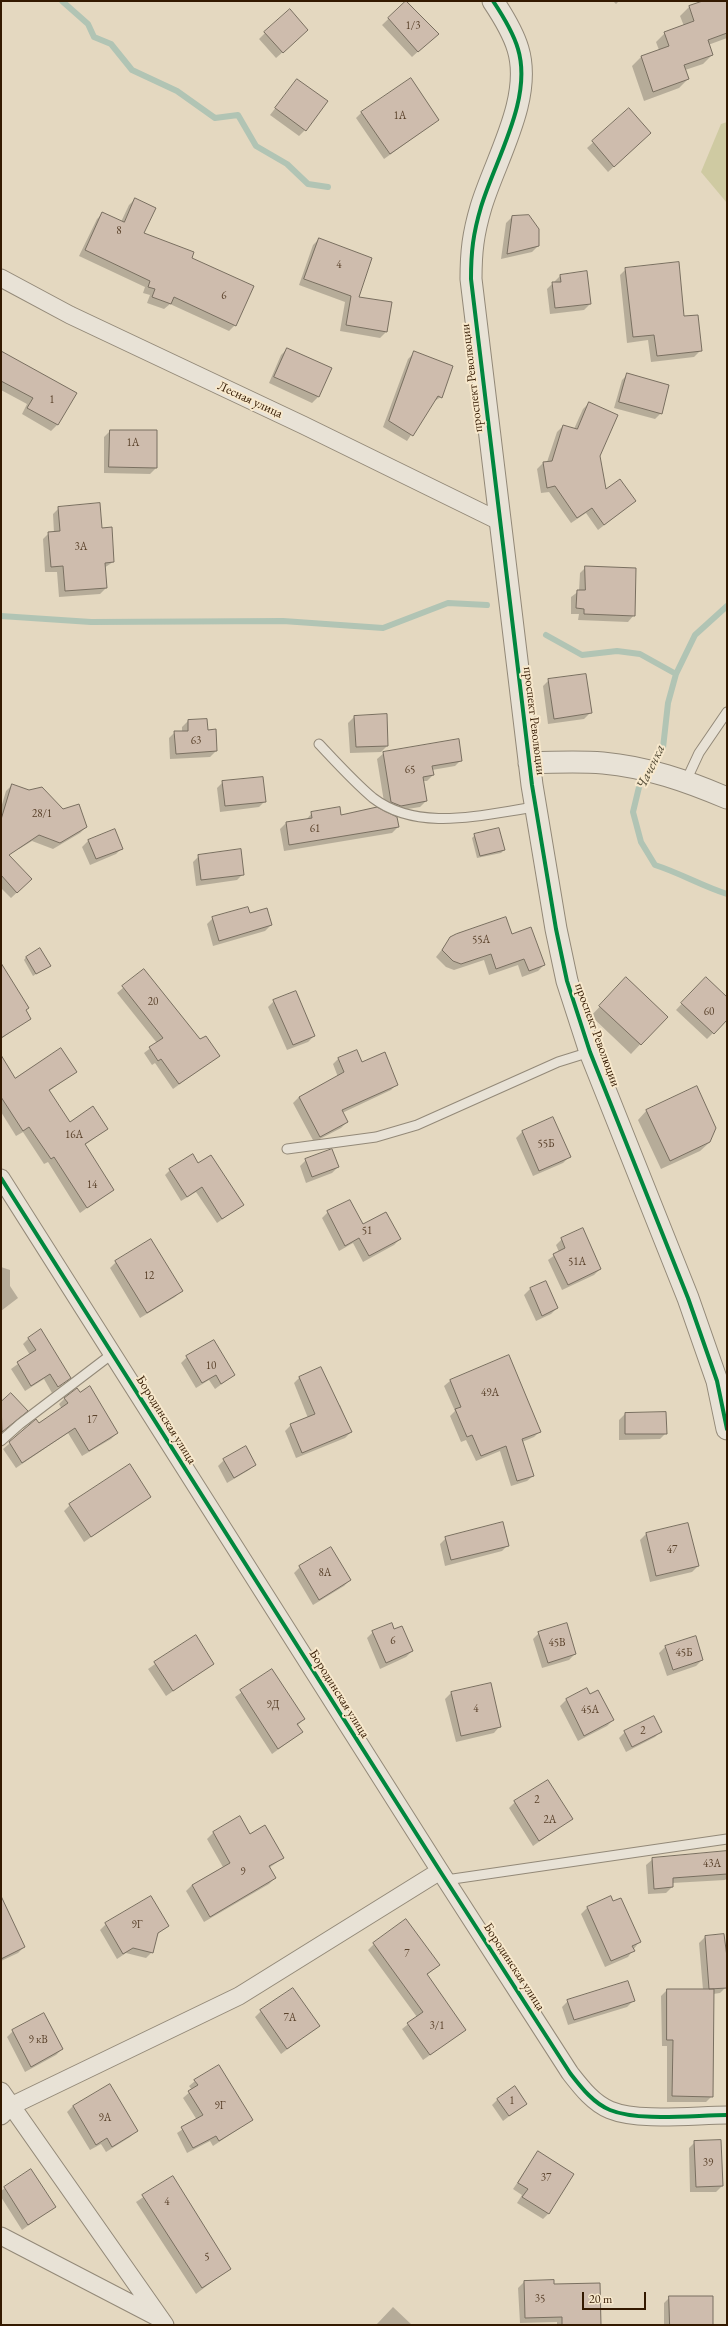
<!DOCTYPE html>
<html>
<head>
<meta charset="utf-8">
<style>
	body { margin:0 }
	#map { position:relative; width:728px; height:2326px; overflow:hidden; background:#e4d8c0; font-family:"EB Garamond",serif }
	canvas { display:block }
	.frame { position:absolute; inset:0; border:2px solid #331900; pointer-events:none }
	.scale { position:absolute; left:582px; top:2292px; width:64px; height:18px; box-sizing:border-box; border:2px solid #331900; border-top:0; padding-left:5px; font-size:12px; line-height:14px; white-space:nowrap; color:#331900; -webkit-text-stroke:3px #f7e8cc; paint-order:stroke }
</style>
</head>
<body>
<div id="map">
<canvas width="728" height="2326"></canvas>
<div class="frame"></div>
<div class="scale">20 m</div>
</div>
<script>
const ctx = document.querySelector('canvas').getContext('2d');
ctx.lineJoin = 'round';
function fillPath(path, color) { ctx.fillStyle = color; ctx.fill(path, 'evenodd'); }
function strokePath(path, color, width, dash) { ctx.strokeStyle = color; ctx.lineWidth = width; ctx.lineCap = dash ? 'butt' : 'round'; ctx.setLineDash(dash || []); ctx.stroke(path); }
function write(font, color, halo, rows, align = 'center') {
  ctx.font = font + ' "EB Garamond",serif'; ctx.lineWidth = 4; ctx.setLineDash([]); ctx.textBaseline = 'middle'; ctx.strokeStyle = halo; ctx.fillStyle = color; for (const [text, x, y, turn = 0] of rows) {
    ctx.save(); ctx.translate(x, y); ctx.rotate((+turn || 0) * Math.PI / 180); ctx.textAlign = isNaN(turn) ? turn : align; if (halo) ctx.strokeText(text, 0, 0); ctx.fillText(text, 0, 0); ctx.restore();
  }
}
const green = new Path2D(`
	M727 122V203L701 172 721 124Z`);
const shadow = new Path2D(`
	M407 1 437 34 412 57 382 25Z
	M613 1H619L616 4Z
	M706 1H727V38L708 45 712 55 703 64 685 70 688 79 679 88 644 101 632 66 641 57 659 50 656 42 665 33 684 26 680 16 689 7Z
	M265 33 301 36 276 58 259 39Z
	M297 80 305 130 299 136 270 115Z
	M629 110 644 139 608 172 587 148Z
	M362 112 438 120 384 159 356 118Z
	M135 199 143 234 191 259 235 325 229 331 170 304 164 309 147 303 150 295 143 293 145 287 79 256 97 219 103 213 121 222 129 205Z
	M512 217 538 246 532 252 501 259 506 223Z
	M319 239 357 297 386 332 380 338 340 331 345 302 299 285 313 245Z
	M626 269 683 317 700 351 694 357 651 362 648 340 627 343 620 275Z
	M560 276 590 304 584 310 550 314 547 289Z
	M287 349 331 368 318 397 312 403 269 383 281 355Z
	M1 352 76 393 57 425 51 431 22 414 27 404 1 390Z
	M414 353 441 397 433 402 407 441 383 427 408 359Z
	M628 374 661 413 655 419 614 408 622 380Z
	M589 403 605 491 635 501 598 530 586 513 571 523 549 492 541 493 537 469 543 463 547 462 557 432 563 426 574 429 583 409Z
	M110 431 156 468 150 474 104 473V437Z
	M59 508 101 529 113 562 104 568 106 588 100 594 59 597 57 572H45L43 539 49 533H54L53 514Z
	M586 567 634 615 628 622 578 620 579 614H571V597L579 591 580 573Z
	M549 680 590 713 584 719 548 724 543 686Z
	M354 717 387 746 381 752 350 753 348 723Z
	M188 721 207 731 216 751 210 757 170 759 169 738 175 732H182V727Z
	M384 753 461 760 455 766 432 770 433 775 427 781H422L426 801 420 807 395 811 385 808 377 759Z
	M223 782 265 801 259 807 220 812 217 788Z
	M12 785 63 810 86 827 80 833 53 849 32 841 19 849 1 838V808L6 791Z
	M312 813 340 816 398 827 392 833 284 851 280 829 286 823 306 820Z
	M475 835 504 850 501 853 477 858 472 838Z
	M88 841 122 848 116 854 90 865 82 847Z
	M1 849 25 885 11 898 1 888Z
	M199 856 243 874 237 880 196 886 193 862Z
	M249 915 271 925 265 931 213 946 207 924 213 918Z
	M512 935 544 965 538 971 522 977 518 965 489 975 484 960 454 970 446 967 436 957 451 938Z
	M26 957 50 965 33 976 24 960Z
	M144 970 199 1041 218 1056 173 1089 155 1063 152 1065 144 1053 157 1043 117 993Z
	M1 982 30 1018 1 1039Z
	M700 984 727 998V1019L707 1039 676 1010Z
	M617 988 666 1017 631 1054 591 1016Z
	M274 1001 314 1036 308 1042 287 1050 268 1007Z
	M339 1058 361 1063 397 1084 391 1090 342 1113 347 1122 341 1128 314 1142 293 1103 299 1097 338 1077 333 1064Z
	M75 1072 48 1092 69 1123 107 1129 85 1145 113 1189 80 1213 48 1162 44 1164 23 1132 16 1136 1 1112V1078L15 1079Z
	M647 1110 710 1142 700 1151 661 1169 638 1120Z
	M552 1119 569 1157 563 1163 533 1176 516 1138 522 1132Z
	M306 1160 338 1167 332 1173 306 1183 300 1166Z
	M198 1164 243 1205 217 1223 196 1192 181 1201 165 1175 170 1170Z
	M328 1212 363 1225 400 1239 394 1245 363 1262 353 1243 339 1251 322 1218Z
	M562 1239 600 1269 594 1275 562 1290 548 1260 559 1252 556 1245Z
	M116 1262 181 1291 175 1297 140 1318 110 1268Z
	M1 1267 10 1270V1286L18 1298 1 1311Z
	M546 1282 557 1308 551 1314 536 1321 524 1295 530 1289Z
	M29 1338 70 1377 52 1393 44 1379 25 1391 11 1369 30 1355 23 1344Z
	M508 1356 540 1431 534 1437 522 1442 533 1476 527 1481 511 1486 500 1451 476 1461 466 1440 461 1442 450 1416 455 1411 444 1386 450 1381Z
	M187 1357 234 1375 215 1389 209 1380 196 1388 181 1363Z
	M300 1377 338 1406 340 1405 351 1432 345 1438 296 1458 285 1431 291 1425 308 1418 294 1383Z
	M11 1394 20 1416 1 1433V1403Z
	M65 1398 117 1433 111 1439 82 1456 68 1433 16 1468 3 1449 36 1421 38 1424 62 1409 59 1404Z
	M625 1414 666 1433 660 1439 619 1440V1420Z
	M224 1460 255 1464 249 1470 227 1483 218 1466Z
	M150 1497 84 1542 64 1511 70 1505Z
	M646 1534 698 1566 692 1572 650 1582 640 1540Z
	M446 1538 508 1545 502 1551 445 1566 440 1544Z
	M331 1548 350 1580 344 1586 313 1605 294 1573 300 1567Z
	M394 1631 412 1651 406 1657 380 1669 367 1638 373 1632Z
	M539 1633 575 1654 569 1660 542 1668 533 1639Z
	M195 1636 213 1664 166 1696 148 1669Z
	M665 1647 702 1660 696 1666 667 1676 659 1653Z
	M272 1671 304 1719 297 1726 302 1732 272 1754 235 1697Z
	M587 1690 613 1720 607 1726 578 1741 560 1706 566 1700Z
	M451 1693 500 1726 494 1733 456 1742 445 1699Z
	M661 1731 655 1737 626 1752 619 1738 625 1732Z
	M515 1802 571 1819 533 1846 509 1808Z
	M240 1818 250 1835 283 1858 269 1868 275 1878 269 1884 204 1922 186 1891 192 1885 223 1867 207 1839 213 1833Z
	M727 1852V1878L725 1880 672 1883V1887L666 1893 648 1894 646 1865 653 1859Z
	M587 1908 639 1942 628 1957 605 1967 581 1914Z
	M1 1914 24 1947 18 1953 1 1961Z
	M106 1924 168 1926 156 1935 152 1952 146 1958 126 1953 117 1959 100 1930Z
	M705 1937 727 1958 726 1987 720 1993 713 1994 712 2096 706 2102H667V2046H662L661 1996 667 1990H703L699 1943Z
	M374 1944 439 1965 427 1975 465 2030 423 2060 402 2029 417 2017 368 1950Z
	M568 2001H633L627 2007 568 2025 562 2007Z
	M261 2011 318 2026 281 2054 255 2017Z
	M13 2031 62 2049 56 2055 25 2072 7 2037Z
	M195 2081 252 2120 213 2146 210 2141 187 2153 177 2133 197 2120 183 2098 192 2090 189 2086Z
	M498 2099 526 2103 503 2121 492 2105Z
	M73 2106 136 2131 130 2137 106 2152 101 2144 90 2150 67 2112Z
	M695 2142 722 2186 716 2192H690L689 2148Z
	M538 2152 549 2213 543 2219 517 2203 522 2195 513 2189Z
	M172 2178 229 2269 196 2294 136 2202Z
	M5 2188 54 2207 22 2230 1 2197V2191Z
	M524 2282 553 2285 600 2325H557V2322L520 2323 518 2288Z
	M670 2297 712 2325H664V2303Z
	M393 2307 412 2325H376Z`);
const stream = new Path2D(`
	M62 1 88 24 94 37 111 44 132 70 177 91 215 118 238 115 256 146 287 164 308 184 328 187
	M727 606 695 635 676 674 668 703 663 748 640 783 633 812 641 842 655 865C680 873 702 886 727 894
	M1 616 91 622 283 621 383 628 448 603 487 605
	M546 635 582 655 617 651 640 654 676 674`);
const building = new Path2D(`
	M406 1 439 34 418 52 388 18Z
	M703 1H727V33L708 40 713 55 684 65 689 79 653 92 641 56 669 46 664 32 694 21 689 6Z
	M290 9 308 30 283 53 264 32Z
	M411 78 439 120 390 154 361 112Z
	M297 79 328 101 306 131 275 108Z
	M629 108 651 133 614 167 592 141Z
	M135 198 156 208 144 233 194 252 192 258 254 286 236 326 174 297 171 304 152 297 155 289 148 287 150 281 85 250 102 212 124 222Z
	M529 215 539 229V246L507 254 512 216Z
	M319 238 372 258 359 297 392 302 387 332 346 325 351 296 304 279Z
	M679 262 684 316 698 315 702 351 657 356 654 335 633 337 625 268Z
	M587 271 591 304 555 308 552 282H561L560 275Z
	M287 348 332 368 319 397 274 377Z
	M1 351 77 393 58 425 27 408 33 398 1 381Z
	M414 351 453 366 442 398 438 396 413 436 389 421Z
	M627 373 669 385 662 414 619 402Z
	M589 402 618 415 600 456 606 489 620 479 636 501 604 525 592 508 577 518 555 486 547 488 543 462 552 461 563 425 577 429Z
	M110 430H157V468L109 467Z
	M100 503 102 528 112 527 114 562 105 563 107 588 65 591 63 566 51 567 48 532 60 531 58 507Z
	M585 566 636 568 635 616 584 614V609L576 608 577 590H585Z
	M586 674 592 713 554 719 548 679Z
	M387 714 388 746 356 747 354 716Z
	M207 719 208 730 216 729 217 751 176 754 174 731H188V720Z
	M459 739 462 761 432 766 434 775 423 777 427 801 401 806 391 802 383 752Z
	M263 777 266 802 225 806 222 781Z
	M12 784 29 790 42 787 63 809 79 804 87 827 60 843 39 835 9 855 32 879 17 893 1 875V820Z
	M340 807 341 815 377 807 397 817 399 827 289 845 286 822 312 818 311 812Z
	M499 828 505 850 480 856 474 834Z
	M115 829 123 849 96 859 88 840Z
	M241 849 244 875 201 880 198 855Z
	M248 907 250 913 267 908 272 925 219 941 212 917Z
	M506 917 512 934 531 927 545 965 529 971 524 959 496 969 491 954 461 964 453 961 442 950 450 937 456 934Z
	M40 948 51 966 36 974 26 957Z
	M1 963 29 1008 26 1010 31 1019 1 1038Z
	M144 969 200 1039 206 1036 220 1056 179 1084 161 1059 158 1061 149 1047 163 1038 122 986Z
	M626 977 668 1017 641 1045 599 1006Z
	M706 977 727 997V1020L714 1034 681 1003Z
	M296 991 315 1036 293 1045 273 1000Z
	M61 1048 77 1072 49 1090 70 1122 93 1106 108 1129 85 1144 114 1190 87 1208 54 1157 51 1159 29 1127 23 1131 1 1097V1055L15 1078Z
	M357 1050 362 1062 385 1052 398 1085 342 1110 348 1122 320 1137 299 1097 344 1072 338 1058Z
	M697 1086 716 1128 710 1142 670 1161 646 1110Z
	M553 1117 571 1157 539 1171 522 1131Z
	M332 1149 339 1167 312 1177 305 1159Z
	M193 1154 198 1163 211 1155 244 1205 222 1219 202 1187 187 1197 169 1169Z
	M350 1200 363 1224 386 1212 401 1239 369 1256 359 1238 345 1246 327 1211Z
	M583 1228 601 1269 568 1285 553 1254 565 1248 561 1238Z
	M151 1239 183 1291 147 1313 115 1261Z
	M546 1281 558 1308 542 1316 530 1288Z
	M41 1329 71 1378 58 1387 50 1374 31 1386 17 1362 36 1350 28 1338Z
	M214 1340 235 1375 221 1384 216 1375 202 1383 186 1356Z
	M509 1355 541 1432 522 1439 534 1476 517 1481 506 1446 481 1456 472 1435 467 1437 455 1409 461 1407 450 1380Z
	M321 1367 352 1432 302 1453 290 1424 315 1414 299 1377Z
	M90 1386 118 1433 89 1451 75 1428 22 1463 9 1442 36 1419 39 1423 68 1403 64 1398 77 1388 80 1392Z
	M11 1393 28 1411 2 1432 1 1402Z
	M666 1412 667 1434H625V1413Z
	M246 1446 256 1465 234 1478 223 1459Z
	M130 1464 151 1497 91 1537 69 1504Z
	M503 1522 509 1546 451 1560 445 1537Z
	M688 1523 699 1566 656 1576 646 1533Z
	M331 1547 351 1580 319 1600 299 1566Z
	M392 1623 394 1629 402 1626 413 1651 386 1663 372 1631Z
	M567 1623 576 1654 548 1663 538 1632Z
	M196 1635 214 1664 173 1691 154 1662Z
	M696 1636 703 1660 673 1670 665 1646Z
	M272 1669 305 1719 297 1724 303 1732 278 1749 240 1690Z
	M491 1683 501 1727 461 1736 451 1692Z
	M587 1688 590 1694 598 1690 614 1720 584 1736 566 1699Z
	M654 1716 662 1732 632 1747 624 1731Z
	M548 1780 573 1819 539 1841 514 1801Z
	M240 1816 250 1834 265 1825 284 1858 269 1866 276 1878 210 1917 192 1885 230 1863 213 1832Z
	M727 1851V1874L673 1878V1887L654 1889 652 1858Z
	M1 1896 25 1947 1 1959Z
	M151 1896 169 1926 158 1933 153 1953 133 1948 123 1954 105 1923Z
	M611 1896 613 1901 621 1898 641 1942 632 1946 635 1951 611 1961 587 1907Z
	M406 1919 440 1965 427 1974 466 2030 430 2055 407 2023 423 2012 373 1943Z
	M724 1934 727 1957V1988L709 1989 705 1936Z
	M628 1981 635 2001 574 2020 567 2000Z
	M293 1988 320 2026 287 2049 260 2010Z
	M667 1989H714L713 2097 672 2096 673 2040H667Z
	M44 2013 63 2049 31 2067 12 2030Z
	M219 2065 253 2120 219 2141 216 2136 193 2148 181 2127 203 2115 188 2091 198 2085 194 2080Z
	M110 2084 138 2131 112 2147 107 2138 96 2145 73 2106Z
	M515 2086 527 2104 509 2116 497 2099Z
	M721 2140 723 2186 696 2187 694 2141Z
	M538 2151 574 2174 549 2214 522 2197 528 2189 518 2183Z
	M31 2169 56 2207 28 2225 4 2187Z
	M173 2176 231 2269 202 2288 142 2195Z
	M554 2280V2284L600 2283 601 2325H562V2317L525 2318 524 2281Z
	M669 2296H713V2325H670Z`);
const service = new Path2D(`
	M319 744C336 762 354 782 373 798 419 833 484 814 536 807
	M686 781 699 753 727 712
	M287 1149 376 1137 417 1125 558 1062 590 1052
	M1 1441 20 1424 112 1354
	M446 1880 727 1839`);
const minor = new Path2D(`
	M1 278 70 315 303 425 499 521
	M1 1178 440 1871 570 2073C581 2087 593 2103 610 2110 639 2122 695 2115 727 2115
	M1 2091 165 2325
	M1 2116 11 2106 239 1996 440 1871
	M1 2236 157 2317`);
const tertiary = new Path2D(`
	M493 1C503 16 513 32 518 49 533 99 495 160 481 207 473 234 471 252 471 279L532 785 556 929 567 981 590 1052 688 1298 717 1381 727 1429
	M529 763C554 762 579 761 603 763 647 767 687 781 727 798`);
const cycleway = new Path2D(`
	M493 1C503 16 513 32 518 49 533 99 495 160 481 207 473 234 471 252 471 279L532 785 556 929 567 981 590 1052 688 1298 717 1381 727 1429
	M1 1178 440 1871 570 2073C581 2087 593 2103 610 2110 639 2122 695 2115 727 2115`);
const numberNames = [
	["1/3",413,26],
	["1А",400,116],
	["8",119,231],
	["4",339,265],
	["6",224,296],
	["1",52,400],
	["1А",133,443],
	["3А",81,547],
	["63",196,741],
	["65",410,770],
	["28/1",42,814],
	["61",315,829],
	["55А",481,940],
	["20",153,1002],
	["60",709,1012],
	["16А",74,1135],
	["55Б",546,1144],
	["14",92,1185],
	["51",367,1231],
	["51А",577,1262],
	["12",149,1276],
	["10",211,1366],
	["49А",490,1393],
	["17",92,1420],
	["47",672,1550],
	["8А",325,1573],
	["6",393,1641],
	["45В",557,1643],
	["45Б",684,1653],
	["9Д",273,1705],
	["4",476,1709],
	["45А",590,1710],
	["2",643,1731],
	["2",537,1800],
	["2А",550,1820],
	["43А",712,1864],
	["9",243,1872],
	["9Г",137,1925],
	["7",407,1954],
	["7А",290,2018],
	["3/1",437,2026],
	["9 кВ",38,2040],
	["1",512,2101],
	["9Г",220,2106],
	["9А",105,2118],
	["39",708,2163],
	["37",546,2178],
	["4",167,2202],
	["5",207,2257],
	["35",540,2299]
];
const streetNames = [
	["проспект Революции",472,378,-97],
	["Лесная улица",250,400,25],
	["проспект Революции",534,721,83],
	["проспект Революции",597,1035,70],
	["Бородинская улица",166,1420,58],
	["Бородинская улица",339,1694,58],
	["Бородинская улица",514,1967,57]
];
const waterNames = [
	["Чаченка",651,767,-64]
];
fillPath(green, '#cfcaa2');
fillPath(shadow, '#0003');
strokePath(stream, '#b1c4b4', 6);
fillPath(building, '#cebcad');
strokePath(building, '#796f60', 1);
strokePath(service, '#938978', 11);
strokePath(minor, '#938978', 19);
strokePath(tertiary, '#938978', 23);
strokePath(service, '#e8e2d6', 9);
strokePath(minor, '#e8e2d6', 17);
strokePath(tertiary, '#e8e2d6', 21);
strokePath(cycleway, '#00873e', 4);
write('11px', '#5a422b', null, numberNames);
write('13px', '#331900', '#f7e8cc', streetNames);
write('italic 14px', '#524a35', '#f7e8cc', waterNames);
</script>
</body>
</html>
